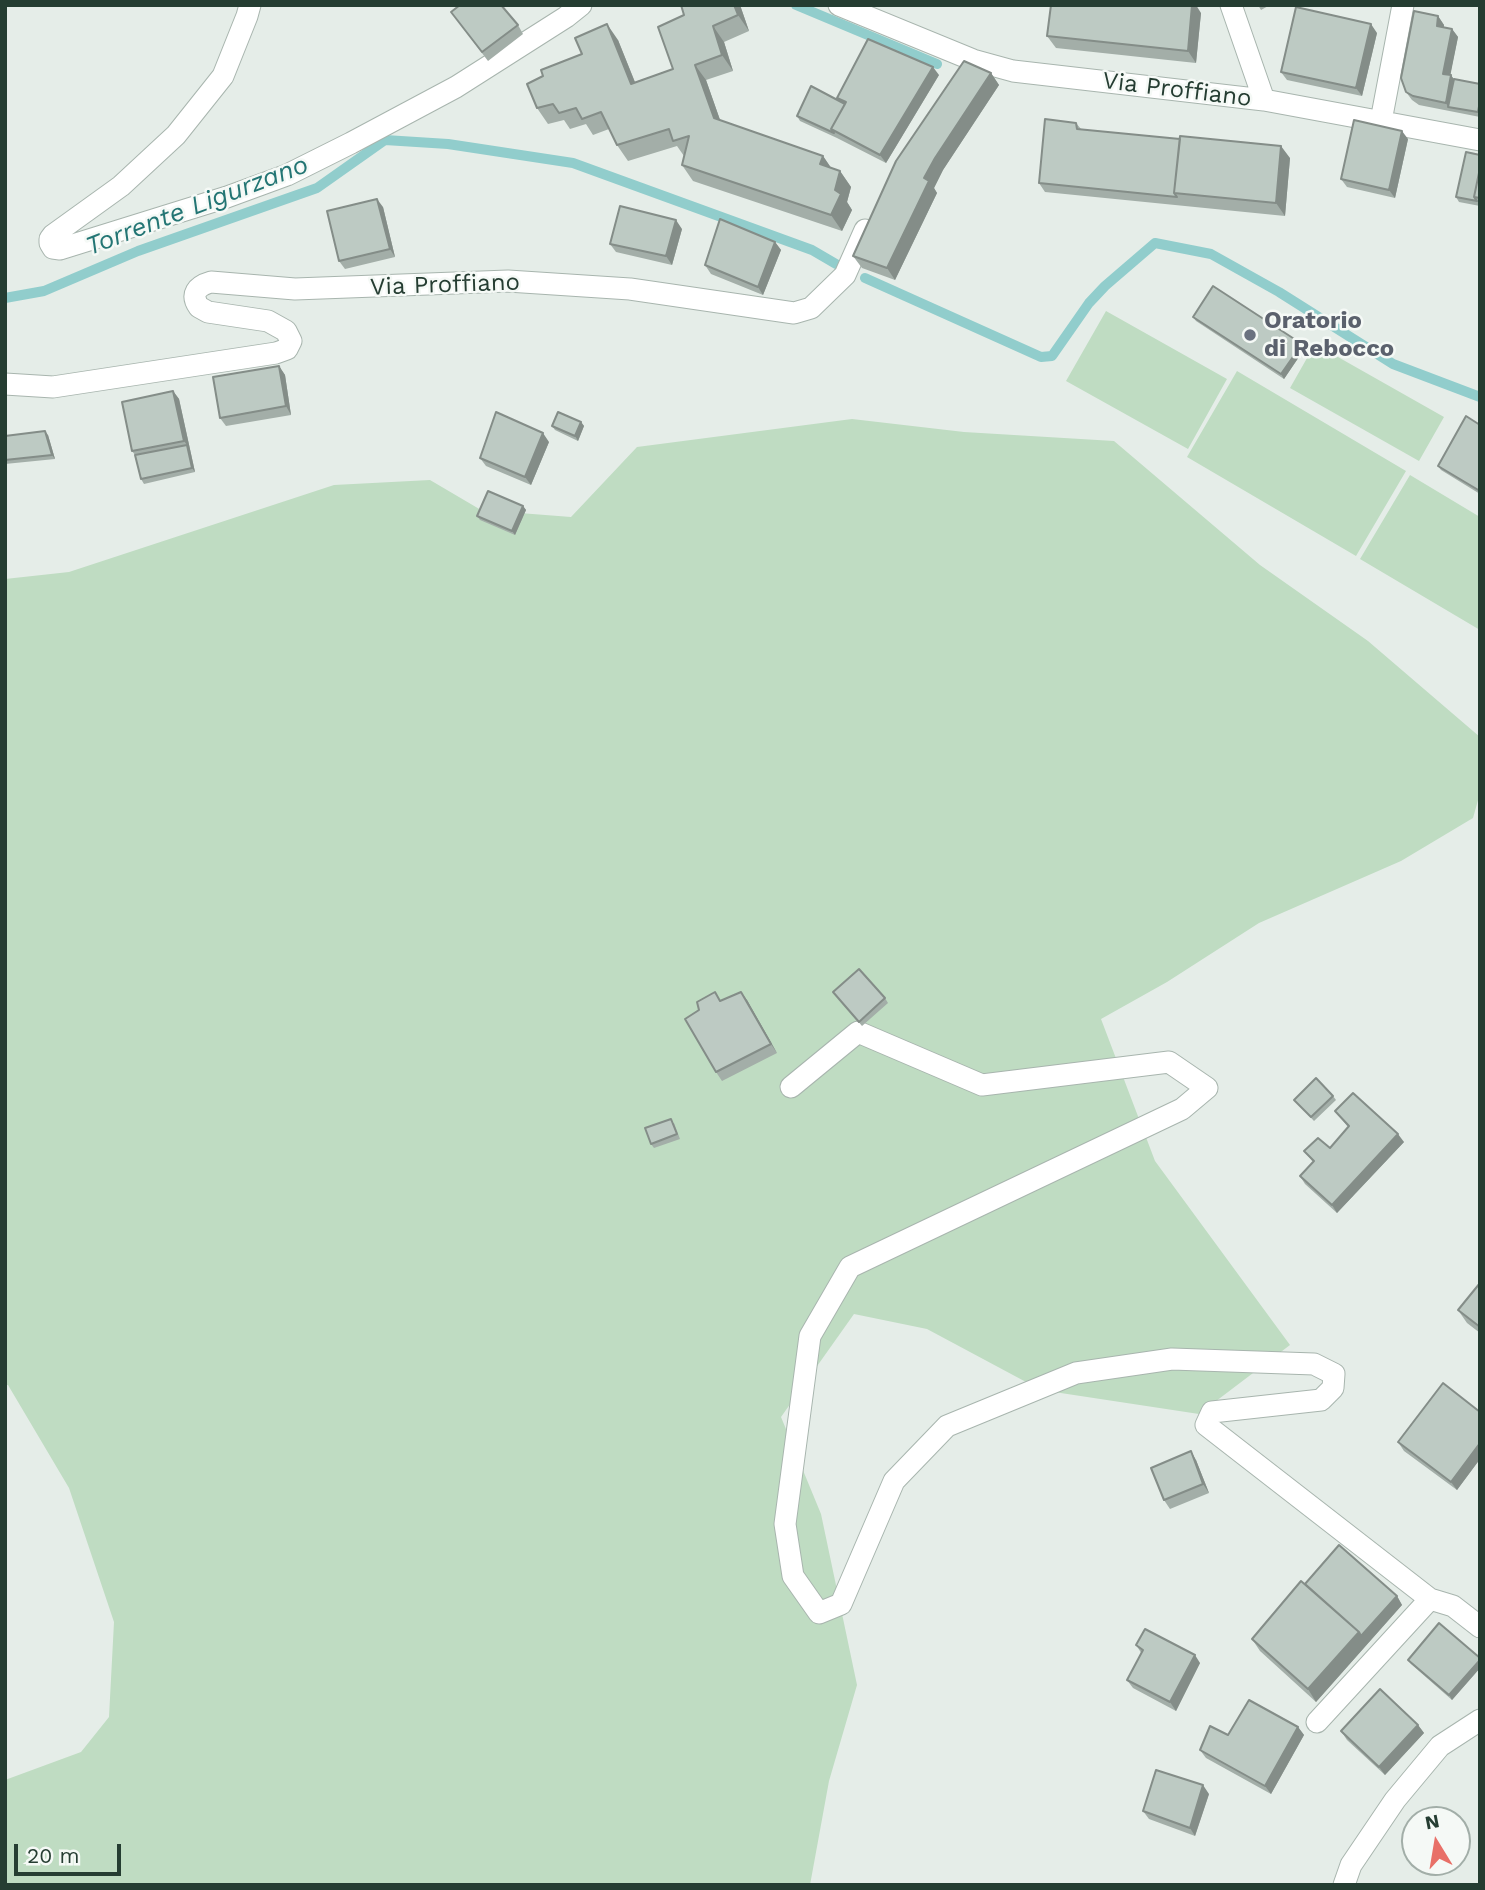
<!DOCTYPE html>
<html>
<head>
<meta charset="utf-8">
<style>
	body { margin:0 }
	#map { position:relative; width:1485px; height:1890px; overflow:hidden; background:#e5ede8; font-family:"Work Sans",sans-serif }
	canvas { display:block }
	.frame { position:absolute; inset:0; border:7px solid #253d32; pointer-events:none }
	.north { position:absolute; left:1401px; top:1806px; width:70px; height:70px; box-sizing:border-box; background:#f5f9f6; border:2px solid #a2aea8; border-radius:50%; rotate:349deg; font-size:19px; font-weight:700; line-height:28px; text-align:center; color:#253d32 }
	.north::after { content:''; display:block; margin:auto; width:24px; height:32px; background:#e87068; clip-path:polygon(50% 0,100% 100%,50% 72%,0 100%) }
	.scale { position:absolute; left:14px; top:1844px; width:107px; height:32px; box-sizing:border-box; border:4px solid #253d32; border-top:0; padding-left:9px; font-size:21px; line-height:24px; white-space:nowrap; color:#253d32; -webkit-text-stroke:5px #f5f9f6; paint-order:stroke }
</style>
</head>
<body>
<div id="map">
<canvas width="1485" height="1890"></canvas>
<div class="frame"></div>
<div class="north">N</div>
<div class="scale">20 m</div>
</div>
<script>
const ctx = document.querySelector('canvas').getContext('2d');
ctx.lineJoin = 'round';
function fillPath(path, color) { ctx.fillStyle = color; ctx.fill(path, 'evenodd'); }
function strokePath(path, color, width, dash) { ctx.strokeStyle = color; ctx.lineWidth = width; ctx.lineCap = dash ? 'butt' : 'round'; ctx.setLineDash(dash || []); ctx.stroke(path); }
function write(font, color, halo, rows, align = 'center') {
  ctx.font = font + ' "Work Sans",sans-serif'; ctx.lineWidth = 5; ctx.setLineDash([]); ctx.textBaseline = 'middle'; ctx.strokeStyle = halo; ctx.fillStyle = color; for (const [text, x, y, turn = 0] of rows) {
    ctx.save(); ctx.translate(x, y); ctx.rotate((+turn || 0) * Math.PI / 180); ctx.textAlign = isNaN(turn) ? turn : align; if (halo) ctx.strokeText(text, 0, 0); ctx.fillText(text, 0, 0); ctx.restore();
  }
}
const green = new Path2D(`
	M1106 311 1227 379 1188 449 1066 381Z
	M1315 344 1444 417 1419 461 1290 388Z
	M1237 371 1406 471 1356 556 1187 457Z
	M852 419 964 432 1114 441 1260 565 1368 641 1480 737V793L1473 818 1401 861 1259 923 1167 982 1101 1019 1155 1161 1290 1345 1199 1414 1041 1390 927 1329 854 1314 781 1417 821 1514 857 1685 829 1781 810 1885H5V1780L81 1752 109 1717 114 1622 69 1488 8 1385H5V579L69 572 334 485 430 480 481 510 571 517 637 447Z
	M1410 475 1480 517V630L1360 559Z`);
const stream = new Path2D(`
	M796 5 937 64
	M865 278 1041 357 1052 356 1089 303 1105 286 1155 243 1211 254 1279 292 1393 364 1480 397
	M5 298 44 291 138 251 317 188 385 140 448 144 573 163 812 250 836 264`);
const minor = new Path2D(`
	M250 5 247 16 223 76 176 135 121 186 53 235 50 239V243L53 248 60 249 227 197 287 175 351 143 456 87 566 17 581 5
	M839 5 973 60 1013 71 1264 100 1480 140
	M1231 5 1264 100
	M1381 121 1403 5
	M5 384 53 387 276 353 287 349 291 341 286 331 268 321 208 312 199 307C190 294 197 286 211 282L295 289 508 281 630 289 794 313 811 308 845 275 865 230
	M791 1087 858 1032 982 1085 1169 1062 1207 1088 1182 1109 850 1267 810 1336 785 1524 793 1576 819 1613 841 1604 894 1481 947 1426 1076 1373 1172 1359 1314 1364 1334 1374 1333 1388 1321 1400 1212 1412 1206 1425 1430 1599 1453 1606 1480 1627
	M1317 1722 1430 1599
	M1344 1885 1351 1865 1395 1800 1440 1746 1480 1720`);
const wall = new Path2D(`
	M740 5 749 31 724 42 733 71 706 80 720 120 823 156 831 168 840 171 851 187 847 202 852 210 842 231 693 181 682 165 684 156 677 146 628 161 617 145 609 129 593 135 586 124 570 129 564 120 548 124 537 108 618 40 635 82 673 69 658 27Z
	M1258 5H1270L1261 10Z
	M451 12 518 25 523 34 488 61Z
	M1201 13 1196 63 1056 48 1047 36Z
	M1438 16 1444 25V27L1452 29 1458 37 1450 75 1454 79 1480 84V117L1419 105 1412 100 1406 92Z
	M1377 33 1362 96 1287 80 1281 72Z
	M991 73 999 85 943 170 934 188 937 193 895 280 862 268 853 256Z
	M939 75 886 163 837 138 800 121 797 116 839 101 837 98Z
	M1076 123 1081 129 1290 158 1285 216 1045 192 1039 183Z
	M1408 139 1395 198 1347 187 1341 179Z
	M1480 155V206L1459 202 1456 197Z
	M383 207 395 257 345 269 339 261Z
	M682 229 672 265 616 252 610 244Z
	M775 242 781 250 763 295 711 274 705 265Z
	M1193 317 1302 344 1305 348 1284 379 1196 321Z
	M279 366 285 375 291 415 226 426 220 418Z
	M173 391 179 399 195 472 144 484 141 479 135 455 132 451Z
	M581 422 584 426 578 441 555 430 552 426Z
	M1480 425V494L1441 470 1438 466Z
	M48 435 55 459 5 464V436Z
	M549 442 531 485 486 466 480 458Z
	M523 506 526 510 515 535 480 520 477 516Z
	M833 992 885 998 888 1003 862 1026Z
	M747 1000 777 1053 722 1081 716 1072 721 1001Z
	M1333 1096 1336 1100 1314 1121 1294 1100Z
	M1335 1111 1404 1142 1337 1213 1305 1184 1300 1176 1313 1162 1304 1151 1330 1148 1348 1127Z
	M674 1123 680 1139 654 1148 651 1144Z
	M1480 1283V1333L1467 1323 1458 1310Z
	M1480 1412V1459L1457 1490 1404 1451 1398 1442Z
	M1196 1460 1209 1493 1170 1509 1164 1500Z
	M1305 1584 1397 1596 1402 1605 1316 1702 1260 1651 1252 1639Z
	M1136 1645 1200 1663 1176 1711 1133 1688 1127 1680 1142 1654Z
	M1480 1658V1668L1452 1700 1411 1664 1408 1660Z
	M1418 1725 1424 1733 1385 1775 1347 1740 1341 1731Z
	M1298 1727 1304 1735 1271 1794 1206 1758 1200 1750 1228 1735Z
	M1209 1794 1195 1836 1149 1819 1143 1811Z`);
const shadedWall = new Path2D(`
	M734 5H740L749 31 738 15Z
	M1192 5H1196L1201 13 1196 63 1188 51Z
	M1438 16 1444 25 1443 34 1437 26Z
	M607 24 618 40 642 100 631 84Z
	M1371 24 1377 33 1362 96 1356 88Z
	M713 26 724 42 733 71 722 55Z
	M1452 29 1458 37 1449 82 1443 74Z
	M695 65 706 80 725 134 714 118Z
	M933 67 939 75 886 163 880 155Z
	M991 73 999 85 943 170 934 188 937 193 895 280 887 268 924 178 935 158Z
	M1451 75 1457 84 1448 107 1446 103Z
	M1402 131 1408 139 1395 198 1389 190Z
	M1281 146 1290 158 1285 216 1276 203Z
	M823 156 834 172 820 164Z
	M840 171 851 187 847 202 852 210 842 231 831 215 835 190Z
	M377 199 383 207 395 257 390 249Z
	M676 220 682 229 672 265 666 256Z
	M775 242 781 250 763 295 758 287Z
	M1302 344 1305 348 1284 379 1281 374Z
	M279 366 285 375 291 415 286 406Z
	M173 391 179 399 195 472 192 468 187 445 184 441Z
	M581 422 584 426 578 441 575 436Z
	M45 431 48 435 55 459 52 455Z
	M543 433 549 442 531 485 525 477Z
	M523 506 526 510 515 535 512 531Z
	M741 992 747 1000 777 1053 771 1044Z
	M1398 1134 1404 1142 1337 1213 1332 1205Z
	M1480 1443V1459L1457 1490 1451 1482Z
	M1191 1451 1196 1460 1209 1493 1203 1484Z
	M1397 1596 1402 1605 1316 1702 1308 1689 1359 1632Z
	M1195 1655 1200 1663 1176 1711 1170 1702Z
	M1480 1660V1668L1452 1700 1449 1695Z
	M1418 1725 1424 1733 1385 1775 1379 1767Z
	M1298 1727 1304 1735 1271 1794 1265 1786Z
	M1203 1785 1209 1794 1195 1836 1190 1828Z`);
const building = new Path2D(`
	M460 5H501L518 25 482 52 451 12Z
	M681 5H734L738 15 713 26 722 55 695 65 714 118 823 156 820 164 840 171 835 190 841 194 831 215 682 165 689 136 673 141 669 129 617 145 601 112 582 119 576 108 559 113 553 104 537 108 527 84 543 76 541 70 582 54 575 38 607 24 631 84 673 69 658 27 684 15Z
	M1051 5H1192L1188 51 1047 36Z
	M1296 7 1371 24 1356 88 1281 72Z
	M1414 11 1438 16 1437 26 1452 29 1443 74 1451 75 1446 103 1413 96 1406 92 1401 78Z
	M868 39 933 67 880 155 831 129 846 102 837 98Z
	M964 61 991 73 935 158 924 178 929 181 887 268 853 256 896 161Z
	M1454 79 1480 84V101L1478 112 1448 107Z
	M811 86 845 104 831 129 834 133 797 116Z
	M1045 119 1076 123 1077 129 1180 139 1174 193 1177 197 1039 183Z
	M1354 120 1402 131 1389 190 1341 179Z
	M1180 136 1281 146 1276 203 1174 193Z
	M1466 152 1480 155V168L1474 197 1477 201 1456 197Z
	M1480 168V198L1474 197Z
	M377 199 390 249 339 261 327 211Z
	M620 206 676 220 666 256 610 244Z
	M720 219 775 242 758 287 705 265Z
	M1213 286 1302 344 1281 374 1193 317Z
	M279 366 286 406 220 418 213 377Z
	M173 391 184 441 132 451 122 402Z
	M496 412 543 433 525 477 480 458Z
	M558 412 581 422 575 436 552 426Z
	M1466 416 1480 425V491L1438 466Z
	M45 431 52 455 5 460V436Z
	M187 445 192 468 141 479 135 455Z
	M488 491 523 506 512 531 477 516Z
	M859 969 885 998 859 1022 833 992Z
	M715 992 720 1001 741 992 771 1044 716 1072 685 1019 699 1010 697 1002Z
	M1316 1078 1333 1096 1311 1117 1294 1100Z
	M1353 1093 1398 1134 1332 1205 1300 1176 1314 1161 1304 1151 1318 1138 1330 1148 1349 1126 1335 1111Z
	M671 1119 677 1134 651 1144 645 1128Z
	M1480 1283V1327L1458 1310Z
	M1443 1383 1480 1412V1443L1451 1482 1398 1442Z
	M1191 1451 1203 1484 1164 1500 1151 1468Z
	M1339 1545 1397 1596 1361 1636 1359 1632 1305 1584Z
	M1301 1581 1359 1632 1308 1689 1252 1639Z
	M1439 1623 1480 1658V1660L1449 1695 1408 1660Z
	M1145 1629 1195 1655 1170 1702 1127 1680 1143 1650 1136 1645Z
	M1380 1689 1418 1725 1379 1767 1341 1731Z
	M1249 1700 1298 1727 1265 1786 1200 1750 1210 1726 1228 1735Z
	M1156 1770 1203 1785 1190 1828 1143 1811Z`);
const markers = [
	[1250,335,7,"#6b7280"]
];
const streetNames = [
	["Via Proffiano",1177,90,7],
	["Via Proffiano",445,285,-2]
];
const worshipNames = [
	["Oratorio",1264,321],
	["di Rebocco",1264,349]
];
const waterNames = [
	["Torrente Ligurzano",197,206,-21]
];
fillPath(green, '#bfdcc2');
strokePath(stream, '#91cdcc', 10);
strokePath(minor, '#a8b5ae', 23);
strokePath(minor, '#fff', 21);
fillPath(wall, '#a3aea8');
fillPath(shadedWall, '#848d88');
fillPath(building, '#bdcac3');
strokePath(building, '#848d88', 2);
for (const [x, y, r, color] of markers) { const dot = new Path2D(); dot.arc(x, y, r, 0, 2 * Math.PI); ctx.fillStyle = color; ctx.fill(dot); strokePath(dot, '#f5f9f6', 2.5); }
write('24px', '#253d32', '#f5f9f6', streetNames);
write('bold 24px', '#5b616d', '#f5f9f6', worshipNames, 'left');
write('italic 26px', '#237574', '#f5f9f6', waterNames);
</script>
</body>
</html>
